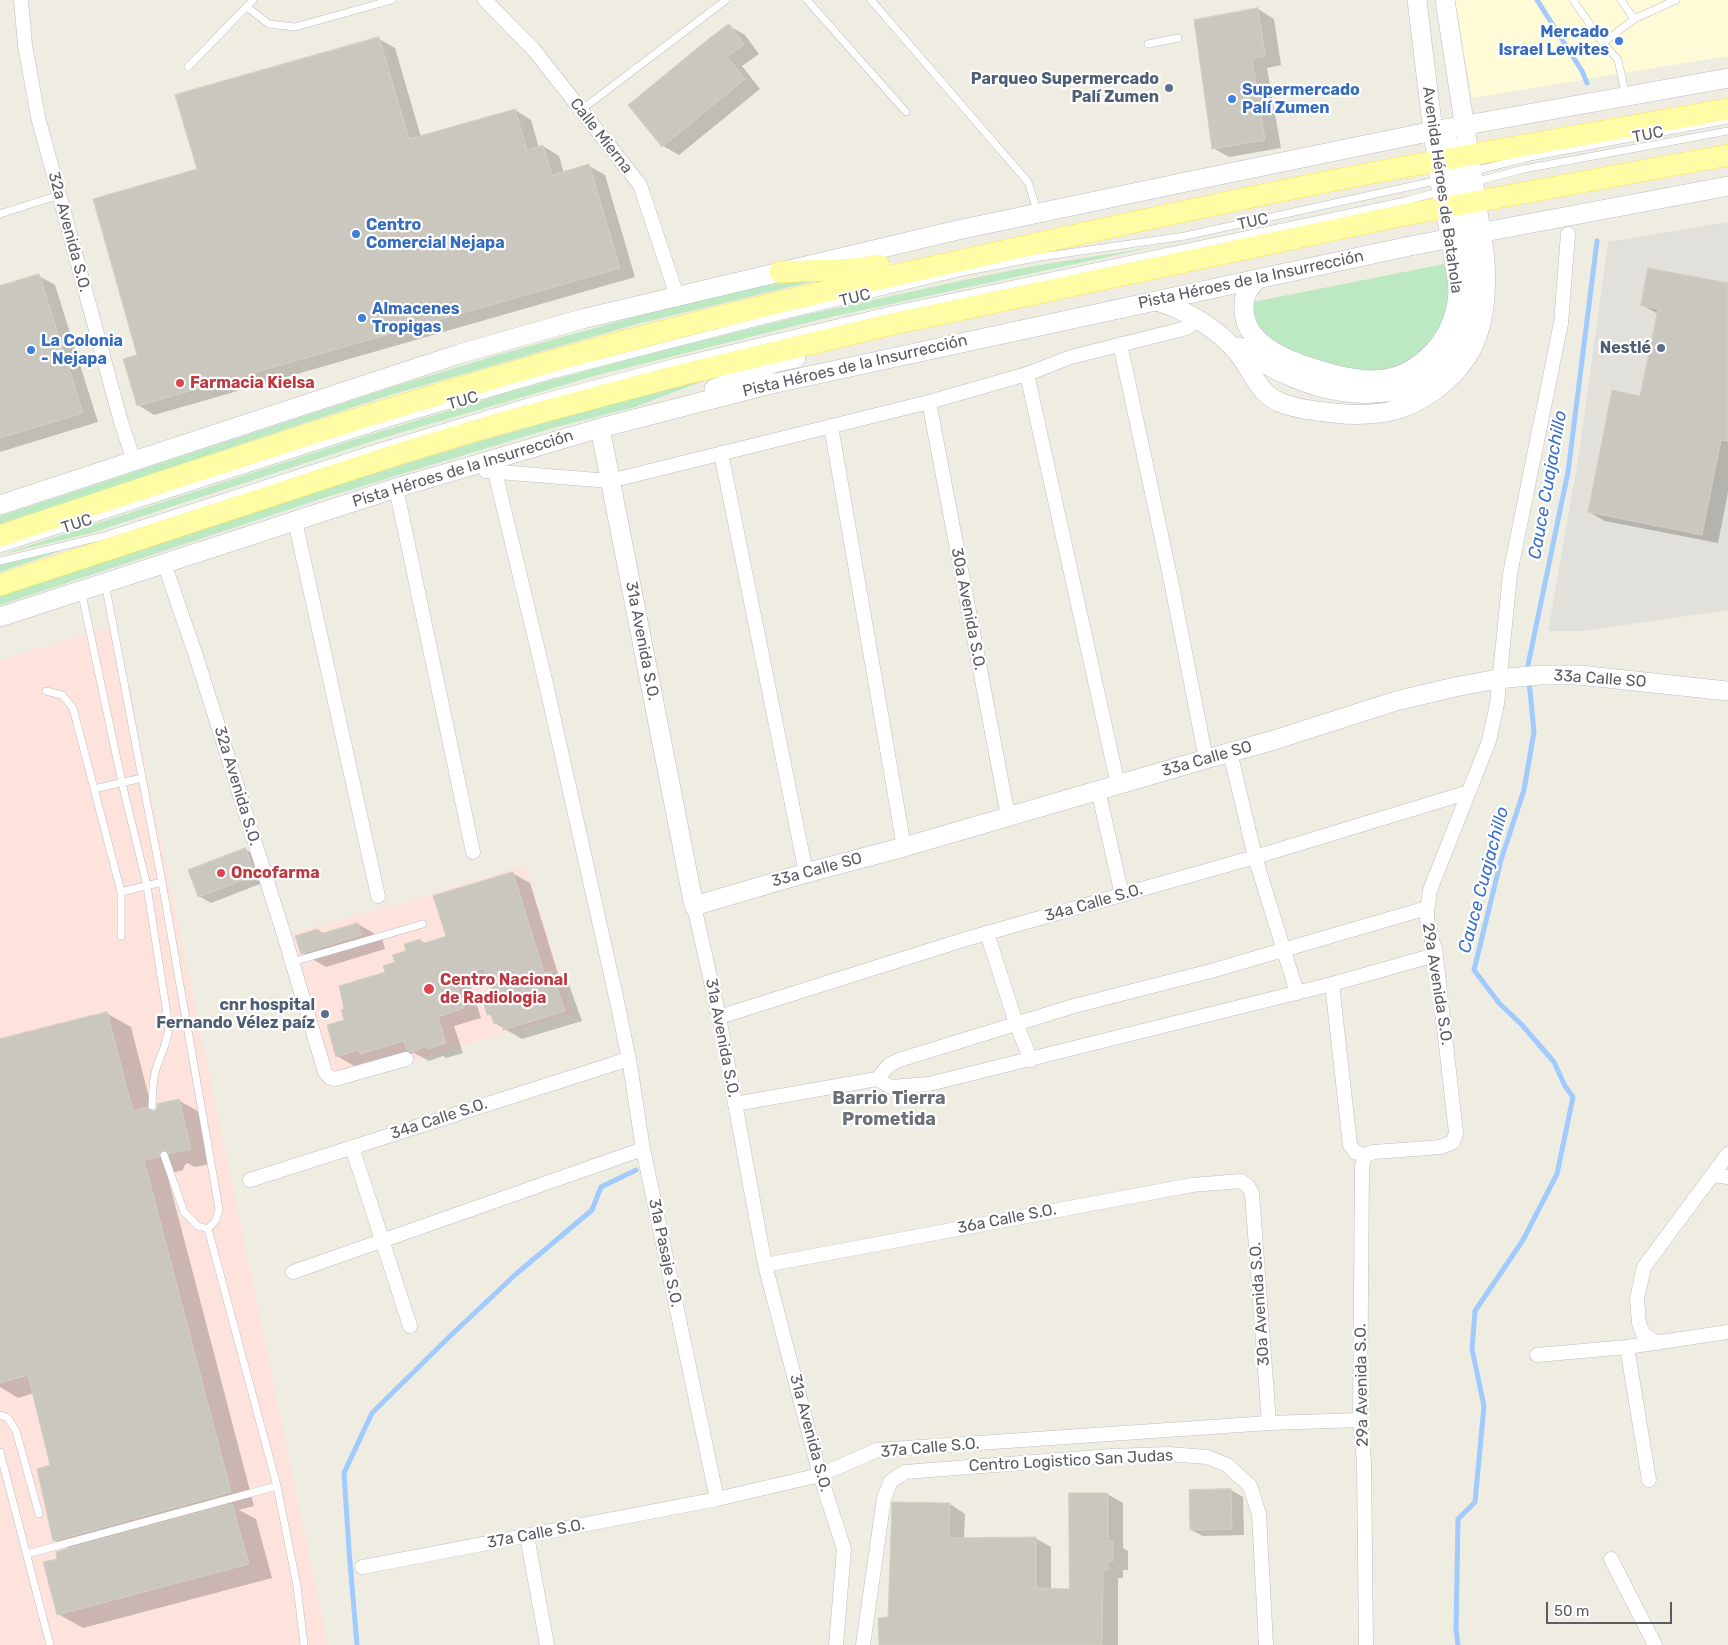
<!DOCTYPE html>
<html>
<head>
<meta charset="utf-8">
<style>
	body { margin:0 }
	#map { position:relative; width:1728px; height:1645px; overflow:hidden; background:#efede2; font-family:Rubik,sans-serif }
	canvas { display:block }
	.scale { position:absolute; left:1546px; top:1602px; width:126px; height:22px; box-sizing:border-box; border:2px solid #5a5d64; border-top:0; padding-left:6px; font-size:15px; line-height:18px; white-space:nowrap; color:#5a5d64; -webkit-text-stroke:4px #fff; paint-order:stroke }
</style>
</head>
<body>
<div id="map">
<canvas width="1728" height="1645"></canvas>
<div class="scale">50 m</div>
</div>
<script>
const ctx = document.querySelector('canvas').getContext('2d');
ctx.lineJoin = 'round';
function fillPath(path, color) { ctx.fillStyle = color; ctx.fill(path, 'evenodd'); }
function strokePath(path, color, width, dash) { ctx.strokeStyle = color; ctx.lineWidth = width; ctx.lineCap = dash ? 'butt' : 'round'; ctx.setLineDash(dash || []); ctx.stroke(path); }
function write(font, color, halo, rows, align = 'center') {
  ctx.font = font + ' Rubik,sans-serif'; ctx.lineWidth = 4.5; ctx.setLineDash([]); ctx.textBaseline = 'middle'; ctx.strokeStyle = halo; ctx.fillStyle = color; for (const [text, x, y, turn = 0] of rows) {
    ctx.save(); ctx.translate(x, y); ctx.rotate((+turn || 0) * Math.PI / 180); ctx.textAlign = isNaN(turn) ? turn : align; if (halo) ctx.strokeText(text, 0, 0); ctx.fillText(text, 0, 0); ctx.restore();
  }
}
const commercial = new Path2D(`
	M1455 0H1728V56L1472 98Z`);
const industrial = new Path2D(`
	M1728 222V610L1583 631H1548L1579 454 1608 242Z`);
const medical = new Path2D(`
	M116 625 328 1645H0V660Z
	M525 865 573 1013 323 1087 285 965 289 954 284 935 402 903Z`);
const green = new Path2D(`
	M1153 247 822 319 598 375 379 439 91 533 0 555 356 439 516 390 636 357 800 316 960 281 1028 267Z
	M1444 264C1451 283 1450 299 1444 319 1421 387 1339 377 1288 349 1280 345 1267 340 1261 334 1253 325 1254 313 1253 302Z
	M819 280 637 324 387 396 0 524V516L389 388 501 354 638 316 744 289 773 284Z
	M706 380 635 407 556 427 330 496 0 605V596C234 519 466 438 706 380Z
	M64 550 0 572V565Z`);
const shadow = new Path2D(`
	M1258 9 1274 19 1281 65 1267 68 1281 148 1229 157 1213 148Z
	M729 26 745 35 759 54 742 66 760 89 679 155 663 146Z
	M379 39 395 48 421 137 515 110 531 120 539 148 543 146 559 156 564 173 589 166 605 175 635 277 154 415 138 405 139 356 198 170Z
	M39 276 55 285 98 422 0 452V288Z
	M1728 285V492L1718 543 1605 521 1589 512 1641 397 1658 314 1642 305Z
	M246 850 258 856 265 882 211 903 199 896Z
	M512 873 530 883 559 977 568 982 582 1021 522 1039 495 1023 493 1017 488 1014 495 996 490 981 471 987 481 1018 454 1026 463 1053 446 1058 443 1056 429 1061 414 1053 378 1063 373 1061 354 1066 337 1056 346 1021 386 973 420 940 426 944 448 937Z
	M358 924 382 938 385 949 326 967 302 953 318 930 324 934Z
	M106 1013 131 1027 153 1113 178 1100 203 1114 214 1163 195 1167 187 1163 184 1166 183 1170 167 1174 254 1506 239 1510 256 1519 272 1578 83 1628 58 1614 59 1559 70 1549 54 1540 52 1466 34 1393 18 1398 0 1387V1040Z
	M1231 1490 1243 1497 1244 1535 1203 1536 1191 1530Z
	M1107 1494 1123 1503V1548L1128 1551V1570H1123V1578H1118V1645H880L889 1619 950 1504 965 1514 964 1539 1035 1538 1051 1547V1590H1071Z`);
const stream = new Path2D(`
	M1537 0 1582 71 1587 83
	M1528 672V665L1568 472 1597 241
	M357 1645 349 1550 344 1473 372 1413 448 1338 516 1274 592 1210 601 1187 636 1170
	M1458 1645 1456 1629 1458 1519 1475 1502 1484 1406 1472 1349 1475 1311 1523 1240 1557 1174 1573 1097 1565 1086 1554 1062 1522 1025 1499 1003 1474 970 1501 860 1524 790 1534 732 1529 681`);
const building = new Path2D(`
	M1258 8 1265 56 1252 59 1265 140 1212 149 1194 20Z
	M729 24 744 44 727 57 745 79 662 147 628 105 711 37Z
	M379 37 409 139 515 109 527 150 543 145 552 175 589 164 620 268 137 406 123 359 137 355 93 199 197 169 175 95Z
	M1648 268 1728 283V441L1721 440 1702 535 1588 512 1612 390 1640 396 1658 309 1641 306Z
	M39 274 83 413 0 438V286Z
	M246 848 254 876 198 897 188 870Z
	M513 872 544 973 551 971 565 1011 503 1030 501 1022 494 1024 491 1014 487 1015 482 998 493 995 484 968 455 978 464 1008 438 1017 446 1043 428 1049 427 1046 411 1052 407 1050 404 1041 360 1054 358 1050 336 1057 327 1025 344 1020 341 1010 344 1009 339 986 385 972 383 966 395 962 392 955 406 951 404 944 420 939 422 944 446 936 433 896Z
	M358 923 361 935 301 954 295 936 318 929 319 934Z
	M107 1012 133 1111 147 1107 150 1111H154L157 1108V1104L179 1099 191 1149 169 1154 167 1151 163 1150 160 1152 159 1157 144 1160 231 1492 53 1541 37 1469 50 1465 28 1375 0 1383V1039Z
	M1231 1489 1232 1529 1190 1530 1189 1490Z
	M1069 1493H1108V1541H1113V1561H1108V1570H1103L1102 1645H879L878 1618 888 1617 892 1502 950 1503 949 1538 1036 1537V1588L1069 1589Z
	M232 1504 249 1564 57 1615 43 1562 57 1559 56 1552Z`);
const lane = new Path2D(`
	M807 0 906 112
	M871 0 1028 182 1038 213
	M1573 0 1603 43 1618 60 1626 96
	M1621 0 1634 19
	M247 7 269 24 295 27 392 0
	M1603 43 1634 19 1676 0
	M1148 44 1178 38
	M188 67 253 0
	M581 110 726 0
	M1474 171 1530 157 1728 120
	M1474 182 1524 169 1728 131
	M0 214 59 195
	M0 549 389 423 556 374 769 319 958 273 1040 257 1185 236 1439 180
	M0 561 104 536 369 450 527 402 676 362 887 311 1405 201 1442 191
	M105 583 162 882 219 1209 216 1220 208 1229
	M81 590 122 783 147 886 169 1027C167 1044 161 1054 156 1069 152 1081 153 1093 152 1106
	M46 691 62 695 73 708 121 892V936
	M94 789 142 778
	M121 892 162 882
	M292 962 423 924
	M164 1155 184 1212 198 1226 208 1229
	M208 1229 277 1486 297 1586 304 1645
	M0 1415 8 1418 16 1431 39 1514
	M0 1452 50 1645
	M27 1554 277 1486`);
const street = new Path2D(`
	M21 0 25 45 38 117 121 422 134 461
	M485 0 534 50 640 185 677 296
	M1120 344 1171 581 1206 759
	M1027 374 1118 785
	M929 402 1008 816
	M831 426 904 847
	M721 453 806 873
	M486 471 610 481 929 402 1027 374 1071 357 1187 328 1197 320
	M495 472 546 684 618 1006 630 1065 643 1149 717 1499
	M396 488 473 852
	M295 521 378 896
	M164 563 197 659 284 935 325 1072 329 1077 335 1079 406 1059
	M1230 752 1255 857 1297 993
	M1098 790 1122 895
	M694 906 719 1017 765 1265 820 1475 844 1549 836 1645
	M987 933 1016 1023 1031 1060
	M1332 984 1350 1145 1355 1152 1365 1155
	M719 1017 966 939 1255 857 1469 792
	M877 1079 891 1087 929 1084 1332 984 1435 955
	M735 1104 877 1079 889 1065 899 1060 1074 1006 1211 971 1427 908
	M352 1147 410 1326
	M1713 1175 1728 1177
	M250 1180 629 1059
	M765 1265 1192 1185 1241 1181 1248 1186 1252 1193 1269 1423
	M293 1272 643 1149
	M1657 1343 1643 1334 1639 1323 1637 1299 1644 1267 1728 1154
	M1627 1347 1649 1480
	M1537 1355 1627 1347 1728 1332
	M527 1536 547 1645
	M1611 1559 1655 1645
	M362 1567 717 1499 820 1475 877 1450 1269 1423 1360 1420
	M863 1645 884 1498 891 1481 905 1472 1111 1456 1168 1454 1207 1457 1227 1465 1250 1486 1259 1514 1266 1645
	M1366 1645 1364 1462 1360 1420 1362 1167 1365 1155 1374 1152 1441 1147 1453 1142 1456 1133 1435 948C1425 925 1426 914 1430 890L1489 741 1497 704 1510 574 1561 323 1568 234`);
const secondary = new Path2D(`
	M1257 279C1254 283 1250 287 1248 291 1244 296 1244 303 1244 309 1244 340 1277 356 1303 365 1352 381 1396 394 1435 350 1449 334 1457 313 1458 292 1458 279 1455 267 1453 254 1449 228 1443 202 1439 176 1431 118 1424 59 1417 0
	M1156 301C1186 310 1217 328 1238 353 1252 370 1257 392 1279 402 1296 409 1315 411 1334 413 1351 415 1370 415 1387 412 1425 404 1463 374 1477 337 1487 309 1487 279 1484 251L1445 0
	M1239 347C1254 357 1268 367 1285 374 1334 397 1408 408 1445 358 1456 343 1466 326 1469 307 1472 278 1466 250 1461 221 1456 195 1452 169 1448 142 1444 135 1441 133 1433 131
	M714 389 774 363 796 358
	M600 428 694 906 806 873 904 847 1206 759 1271 741 1396 701 1455 687 1498 679 1540 675H1579L1728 691
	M0 505 459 354 582 319 958 230 1181 183 1433 131 1728 78
	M0 617 396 488 600 428 767 385 1410 246 1728 186`);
const primary = new Path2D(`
	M780 272 856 269 879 265
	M0 536C209 466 419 396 633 339 765 304 900 274 1034 244 1153 218 1273 191 1393 169 1505 148 1616 129 1728 109
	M0 585 395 455 497 424 676 376 893 324 1404 215 1728 155`);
const markers = [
	[1619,41,5,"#3f7fe0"],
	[1169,88,5,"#5c6f8a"],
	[1232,99,5,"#3f7fe0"],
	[356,234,5,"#3f7fe0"],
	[362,318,5,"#3f7fe0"],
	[1661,348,5,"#5c6f8a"],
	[31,350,5,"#3f7fe0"],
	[180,383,5,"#e0444e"],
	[221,873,5,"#e0444e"],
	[429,989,6,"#e0444e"],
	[325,1014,5,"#5c6f8a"]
];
const shopNames = [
	["Mercado",1609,32,"right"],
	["Israel Lewites",1609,50,"right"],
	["Supermercado",1242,90],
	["Palí Zumen",1242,108],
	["Centro",366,225],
	["Comercial Nejapa",366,243],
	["Almacenes",372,309],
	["Tropigas",372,327],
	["La Colonia",41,341],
	["- Nejapa",41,359]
];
const serviceNames = [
	["Parqueo Supermercado",1159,79],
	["Palí Zumen",1159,97],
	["Nestlé",1651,348],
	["cnr hospital",315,1005],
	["Fernando Vélez paíz",315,1023]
];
const streetNames = [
	["TUC",1648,135,-11],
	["Calle Mierna",601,136,52],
	["Avenida Héroes de Batahola",1442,190,82],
	["TUC",1253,222,-12],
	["32a Avenida S.O.",69,232,75],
	["Pista Héroes de la Insurrección",1251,280,-12],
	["TUC",855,298,-14],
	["Pista Héroes de la Insurrección",855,366,-13],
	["TUC",463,401,-16],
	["Pista Héroes de la Insurrección",463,469,-17],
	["TUC",77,524,-18],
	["30a Avenida S.O.",968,609,79],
	["31a Avenida S.O.",642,641,79],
	["33a Calle SO",1600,679,4],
	["33a Calle SO",1207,759,-16],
	["32a Avenida S.O.",237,786,73],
	["33a Calle SO",817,870,-15],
	["34a Calle S.O.",1094,903,-16],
	["29a Avenida S.O.",1437,984,81],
	["31a Avenida S.O.",722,1038,79],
	["34a Calle S.O.",439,1119,-18],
	["36a Calle S.O.",1007,1219,-11],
	["31a Pasaje S.O.",665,1253,78],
	["30a Avenida S.O.",1260,1304,-94],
	["29a Avenida S.O.",1362,1385,-91],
	["31a Avenida S.O.",810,1433,75],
	["37a Calle S.O.",930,1448,-5],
	["Centro Logistico San Judas",1071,1461,-3],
	["37a Calle S.O.",536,1534,-11]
];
const healthNames = [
	["Farmacia Kielsa",190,383],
	["Oncofarma",231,873],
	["Centro Nacional",440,980],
	["de Radiologia",440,998]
];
const waterNames = [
	["Cauce Cuajachillo",1548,485,-80],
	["Cauce Cuajachillo",1484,880,-75]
];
const neighbourhoodNames = [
	["Barrio Tierra",889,1099],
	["Prometida",889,1120]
];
fillPath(commercial, '#fffbd6');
fillPath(industrial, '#e2e0da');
fillPath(medical, '#fde3dc');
fillPath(green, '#bce9c2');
fillPath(shadow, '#0003');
strokePath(stream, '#a1caff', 5);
fillPath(building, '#cac7bf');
strokePath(building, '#d4d0c0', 1);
strokePath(lane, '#bcbec5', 8);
strokePath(street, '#bcbec5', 15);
strokePath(secondary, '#bbbdc5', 20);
strokePath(primary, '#fde24c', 22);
strokePath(lane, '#fff', 7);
strokePath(street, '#fff', 14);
strokePath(secondary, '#fff', 19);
strokePath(primary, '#fffca6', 21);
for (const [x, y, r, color] of markers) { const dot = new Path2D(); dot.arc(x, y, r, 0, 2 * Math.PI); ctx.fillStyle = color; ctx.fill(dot); strokePath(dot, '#fff', 2); }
write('bold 16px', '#366cbe', '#fff', shopNames, 'left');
write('bold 16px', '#4e5e75', '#fff', serviceNames, 'right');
write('16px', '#5a5d64', '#fff', streetNames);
write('bold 16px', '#be3a42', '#fff', healthNames, 'left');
write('italic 18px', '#3a6fcd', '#fff', waterNames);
write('bold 18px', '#6b6f76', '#fff', neighbourhoodNames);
</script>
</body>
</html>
